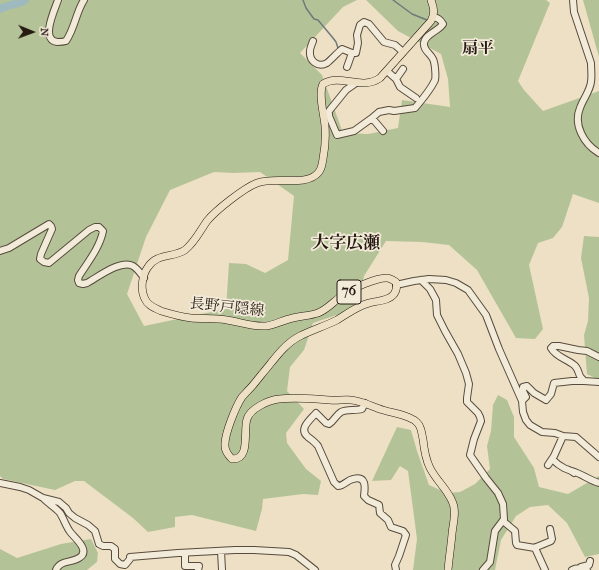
<!DOCTYPE html>
<html>
<head>
<meta charset="utf-8">
<style>
	body { margin:0 }
	#map { position:relative; width:599px; height:570px; overflow:hidden; background:#ede0c4; font-family:"IM FELL French Canon",serif }
	canvas { display:block }
	.north { position:absolute; left:12px; top:12px; width:40px; height:40px; -webkit-text-stroke:3px #f3ebd9; paint-order:stroke; rotate:91deg; font-size:11px; font-weight:700; line-height:16px; text-align:center; color:#251912 }
	.north::after { content:''; display:block; margin:auto; width:14px; height:18px; background:#251912; clip-path:polygon(50% 0,100% 100%,50% 72%,0 100%) }
</style>
</head>
<body>
<div id="map">
<canvas width="599" height="570"></canvas>
<div class="north">N</div>
</div>
<script>
const ctx = document.querySelector('canvas').getContext('2d');
ctx.lineJoin = 'round';
function fillPath(path, color) { ctx.fillStyle = color; ctx.fill(path, 'evenodd'); }
function strokePath(path, color, width, dash) { ctx.strokeStyle = color; ctx.lineWidth = width; ctx.lineCap = dash ? 'butt' : 'round'; ctx.setLineDash(dash || []); ctx.stroke(path); }
function write(font, color, halo, rows, align = 'center') {
  ctx.font = font + ' "IM FELL French Canon","Noto Serif JP",serif'; ctx.lineWidth = 3.5; ctx.setLineDash([]); ctx.textBaseline = 'middle'; ctx.strokeStyle = halo; ctx.fillStyle = color; for (const [text, x, y, turn = 0] of rows) {
    ctx.save(); ctx.translate(x, y); ctx.rotate((+turn || 0) * Math.PI / 180); ctx.textAlign = isNaN(turn) ? turn : align; if (halo) ctx.strokeText(text, 0, 0); ctx.fillText(text, 0, 0); ctx.restore();
  }
}
const green = new Path2D(`
	M0 0H357L343 7 300 53 322 75 343 133 368 134 398 128 402 100 450 107 448 79 441 54 398 31 366 0H546L550 3 518 81 524 90 543 111 599 91V203L573 194 562 227 553 238 538 243 529 265 543 329 535 339 516 338 477 270 449 245 422 242 386 241 364 276 357 308 313 323 304 350 290 367 287 391 304 409 286 433 287 443 306 469 321 481 318 495 303 494 263 499 262 509 256 531 192 515 175 517V527L148 532 133 518 84 481H75L55 490 3 479 0 476ZM214 172 234 173 260 172 294 196 288 260 265 273 246 264 229 263 226 309 144 326 127 294 146 237 170 190Z
	M583 0H599V57Z
	M584 236 599 237V380L587 374 584 335 588 321 589 298 581 258Z
	M498 395 507 400 514 417V437L534 468 539 487 568 494 599 476V554L585 557 567 523 548 505 530 507 516 516 501 540 495 570H413L417 539 408 471 400 466 391 480 372 481 397 427 411 430 417 451 429 485 447 493 460 492 475 484 490 469 487 446 491 431 493 405Z
	M91 539 98 553 97 562 87 570H0V549L17 558 61 544Z`);
const stream = new Path2D(`
	M303 0 306 8 314 19 318 20 333 38 336 42 338 48
	M393 0 412 14 427 20`);
const river = new Path2D(`
	M0 9C8 4 18 5 25 0`);
const minor = new Path2D(`
	M58 0C55 9 40 40 57 42 60 42 63 42 66 41 75 28 76 12 84 0
	M573 0 574 12 591 63C591 69 592 76 591 82 590 91 583 99 580 108 573 125 584 144 599 153
	M313 41C312 44 310 48 310 51 309 61 318 68 327 63 332 59 337 53 342 49L352 53
	M347 67 352 53H356L358 43 357 35 360 25 364 22 369 24 384 42 395 45 403 52
	M387 71 396 79 403 69
	M396 79 400 87 416 98
	M356 83 346 90 329 111V116L337 135 354 131 372 118 379 112 389 110 394 111 415 108C421 101 431 89 435 80 436 76 435 63 433 59 430 53 423 50 424 43 425 34 439 31 443 24 440 19 438 18 433 17
	M372 118 383 131
	M0 251 9 248 49 224 51 226 52 229 41 254 40 259 44 262 49 263 89 230 95 227H99L103 231C100 247 88 262 79 276L78 280 79 283 83 284 87 283C98 277 121 259 133 266 138 269 141 274 144 278
	M421 280 430 289 436 300 437 315 445 331 458 354 466 373 469 384 467 398V402L478 413 480 417 481 421 474 439 470 455 486 478 498 493 503 504 504 519 495 531 490 562 483 570
	M396 285 414 281 429 279 446 280 456 283 468 290 486 315 499 349 522 401 523 412 526 420 530 425 542 432 555 433 563 436 576 437 599 457
	M584 381 599 382
	M522 401 526 397 523 391V387L527 386 534 393 546 400 551 394 554 383 572 381H584C583 379 581 378 580 376 578 372 578 368 574 365 567 359 556 357 551 348L553 346H559L578 350 587 351 599 357
	M365 403 362 409C355 411 347 409 341 412 336 415 334 421 329 424L326 423 316 413C310 420 298 429 308 437 312 440 315 442 318 446L334 482 338 486C344 486 347 480 353 479 367 475 365 488 364 496L368 500 379 505 380 513 388 520 391 527 403 531 406 535 399 556 395 565 396 570
	M552 459C556 463 560 466 564 468 568 470 571 470 574 473
	M548 465 554 456 563 436
	M572 471C582 474 589 480 599 483
	M0 483 20 487 29 490 43 498 59 502 66 508 69 513 75 518 88 525 95 531 99 544 103 546H111L115 549V559L120 564 125 565 130 559V557L178 553 235 550H254L289 552 296 555 315 570
	M44 499C49 504 56 508 60 513 64 519 66 527 71 533 75 538 91 551 79 558 71 563 60 560 56 570
	M503 521 515 531 516 543 517 545 535 548 545 570
	M534 548 551 541 552 539 550 529
	M221 551 222 570
	M185 553V566H199L198 570
	M581 567 589 565 590 561
	M572 570C577 567 582 568 587 570`);
const major = new Path2D(`
	M431 0C434 8 435 14 431 21L380 78C361 91 340 73 323 84 318 94 324 114 325 126 326 137 325 148 323 159 322 164 322 169 318 173 306 187 275 176 257 183 244 188 216 210 207 221 200 231 195 242 185 250 173 258 157 253 148 267 142 275 140 290 145 299 148 306 155 308 161 311 171 314 181 317 191 318 203 319 215 318 227 320 240 322 252 327 266 326 274 325 281 321 289 319 299 316 309 316 318 313 328 309 334 301 343 295 352 289 376 277 388 278 391 279 393 280 396 282 397 286 397 290 394 294 389 301 376 301 369 303 357 306 347 314 337 320 325 326 312 330 300 336 284 344 274 360 262 374 256 382 249 390 242 397 236 406 224 435 225 446 225 451 228 455 232 459 251 460 243 431 247 419 250 409 268 400 279 399 296 397 313 399 330 400 337 401 344 399 351 400 362 401 373 407 383 410 392 413 403 414 412 419 415 420 419 424 420 427 422 431 422 436 423 439 424 449 426 460 430 468 436 480 447 489 452 501 457 511 453 523 452 534 451 546 449 558 448 570`);
const shields = [
	[349,292,24]
];
const shieldNames = [
	["76",349,292]
];
const streetNames = [
	["長野戸隠線",227,308,6]
];
const neighbourhoodNames = [
	["扇平",478,49]
];
const quarterNames = [
	["大字広瀬",346,244]
];
fillPath(green, '#b4c397');
strokePath(stream, '#6e7a7a', 1.5);
strokePath(river, '#9ebabf', 8);
strokePath(minor, '#574b3e', 8);
strokePath(major, '#251912', 8);
strokePath(minor, '#f3ebd9', 6);
strokePath(major, '#ede0c4', 7);
for (const [x, y, w] of shields) { const box = new Path2D(); box.roundRect(x - w / 2, y - 12, w, 24, 3); ctx.fillStyle = '#f3ebd9'; ctx.fill(box); strokePath(box, '#251912', 1); }
write('bold 14px', '#251912', null, shieldNames);
write('15px', '#251912', '#f3ebd9', streetNames);
write('bold 16px', '#251912', '#f3ebd9', neighbourhoodNames);
write('bold 17px', '#251912', '#f3ebd9', quarterNames);
</script>
</body>
</html>
